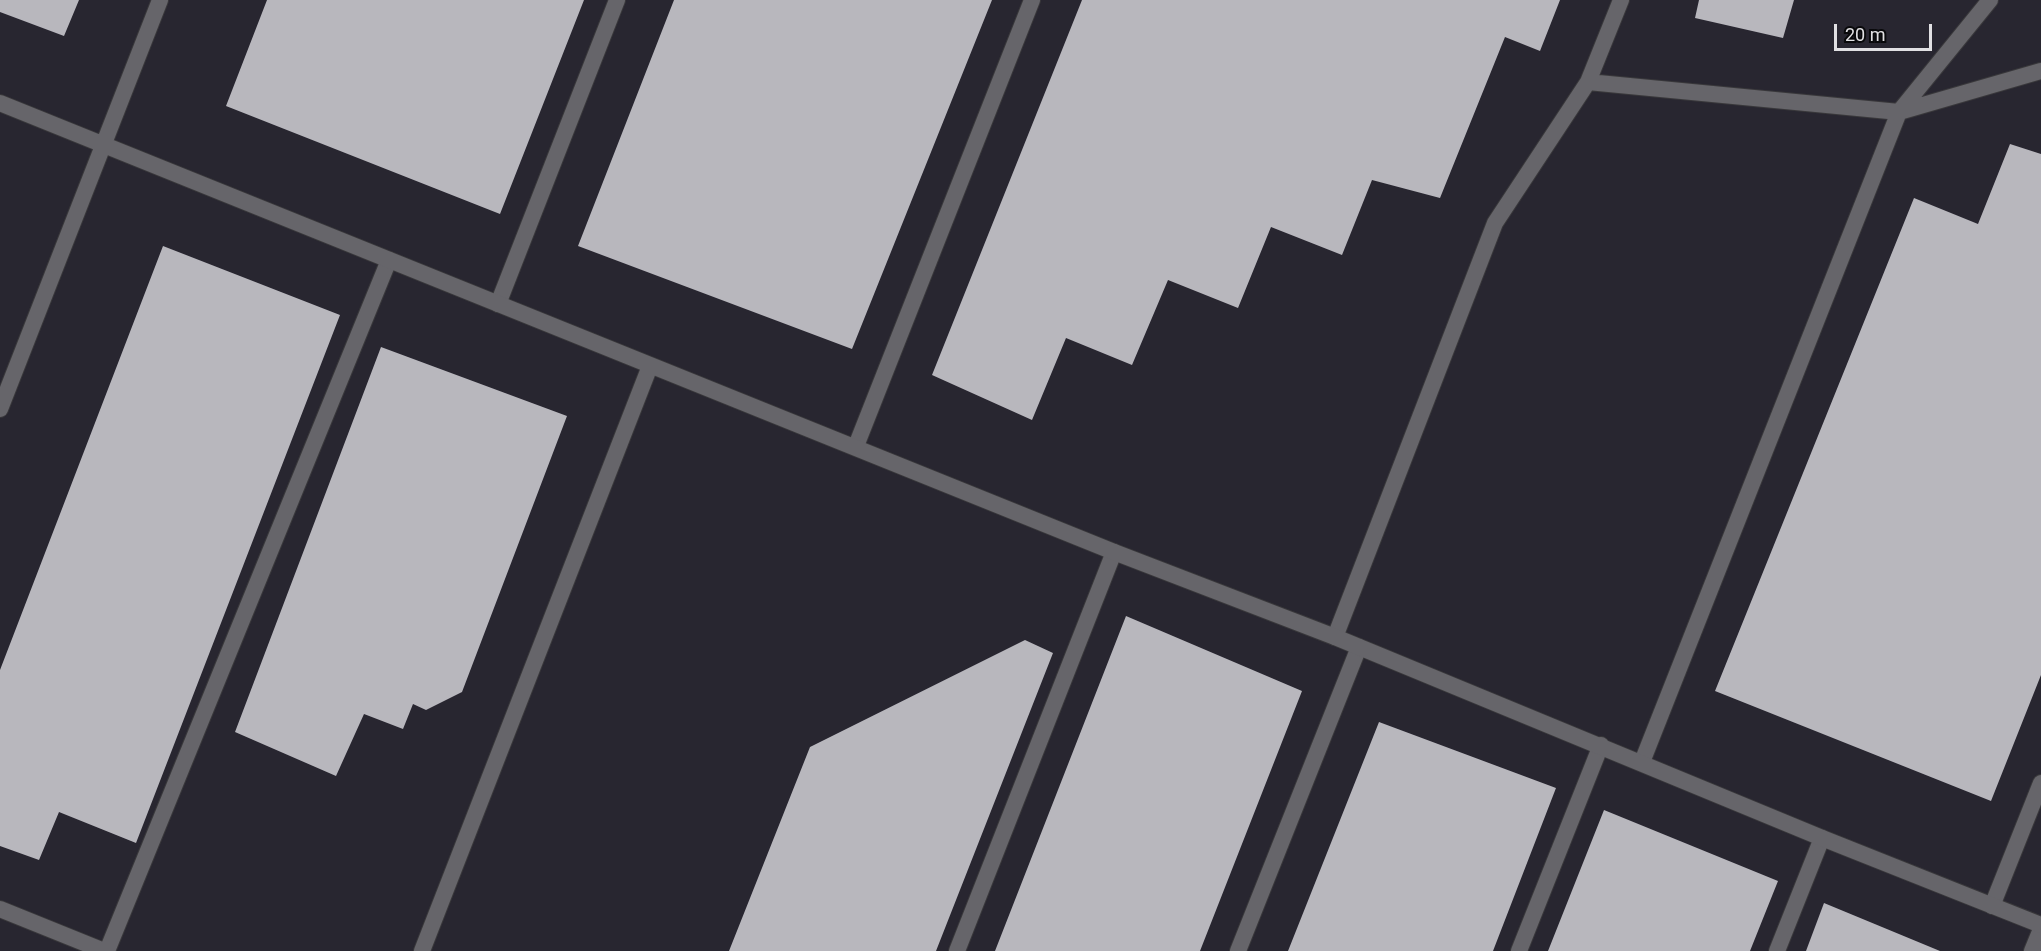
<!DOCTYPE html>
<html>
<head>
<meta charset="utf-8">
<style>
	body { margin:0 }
	#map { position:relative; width:2041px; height:951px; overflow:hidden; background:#1f1e23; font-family:Roboto,sans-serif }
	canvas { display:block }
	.scale { position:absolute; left:1834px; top:24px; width:98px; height:27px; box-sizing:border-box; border:3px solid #e1e0e3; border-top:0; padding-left:8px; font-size:18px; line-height:21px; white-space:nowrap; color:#e1e0e3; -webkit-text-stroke:4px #09090b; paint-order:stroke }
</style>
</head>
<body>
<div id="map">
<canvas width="2041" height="951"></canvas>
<div class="scale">20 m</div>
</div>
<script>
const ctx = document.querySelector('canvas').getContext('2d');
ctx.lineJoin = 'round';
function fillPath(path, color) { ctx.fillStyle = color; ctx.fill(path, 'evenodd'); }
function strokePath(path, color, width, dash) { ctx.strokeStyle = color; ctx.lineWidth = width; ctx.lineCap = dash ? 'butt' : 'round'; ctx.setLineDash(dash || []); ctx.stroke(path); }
const built = new Path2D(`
	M0 0H2041V951H0Z`);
const building = new Path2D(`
	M0 0H79L64 36 0 12Z
	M267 0H584L500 214 226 106Z
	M674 0H992L852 349 578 246Z
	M1082 0H1560L1540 51 1505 37 1440 198 1372 180 1342 255 1271 227 1238 308 1168 280 1132 365 1066 338 1032 420 932 375Z
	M1699 0H1794L1783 38 1695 18Z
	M2010 144 2041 154V675L1991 801 1715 691 1914 198 1978 224Z
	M163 246 340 315 136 843 59 812 39 860 0 846V670Z
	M381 347 567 416 462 692 426 710 413 704 403 729 364 714 336 776 235 732Z
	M1126 616 1302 691 1200 951H995Z
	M1025 640 1053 653 936 951H729L810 747Z
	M1379 722 1556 788 1493 951H1288Z
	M1604 810 1778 881 1750 951H1548Z
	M1824 903 1940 951H1806Z`);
const service = new Path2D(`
	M1588 82 1899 112 2041 71
	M498 304 617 0
	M856 446 1032 0
	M1335 637 1495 223 1588 82 1621 0
	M1642 762 1899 112 1990 0
	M1992 906 2041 783
	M0 909 104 951
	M107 951 389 260
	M957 951 1114 552
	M1238 951 1359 647
	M1519 951 1601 745
	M1777 951 1822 838
	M2032 951 2041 929`);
const minor = new Path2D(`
	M0 103 1114 552 1335 637 1822 838 2041 925
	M0 409 160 0
	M422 951 650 366`);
fillPath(built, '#282630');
fillPath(building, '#b8b7bd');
strokePath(service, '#39383b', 18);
strokePath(minor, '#39383b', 18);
strokePath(service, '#66656a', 16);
strokePath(minor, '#66656a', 16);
</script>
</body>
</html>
